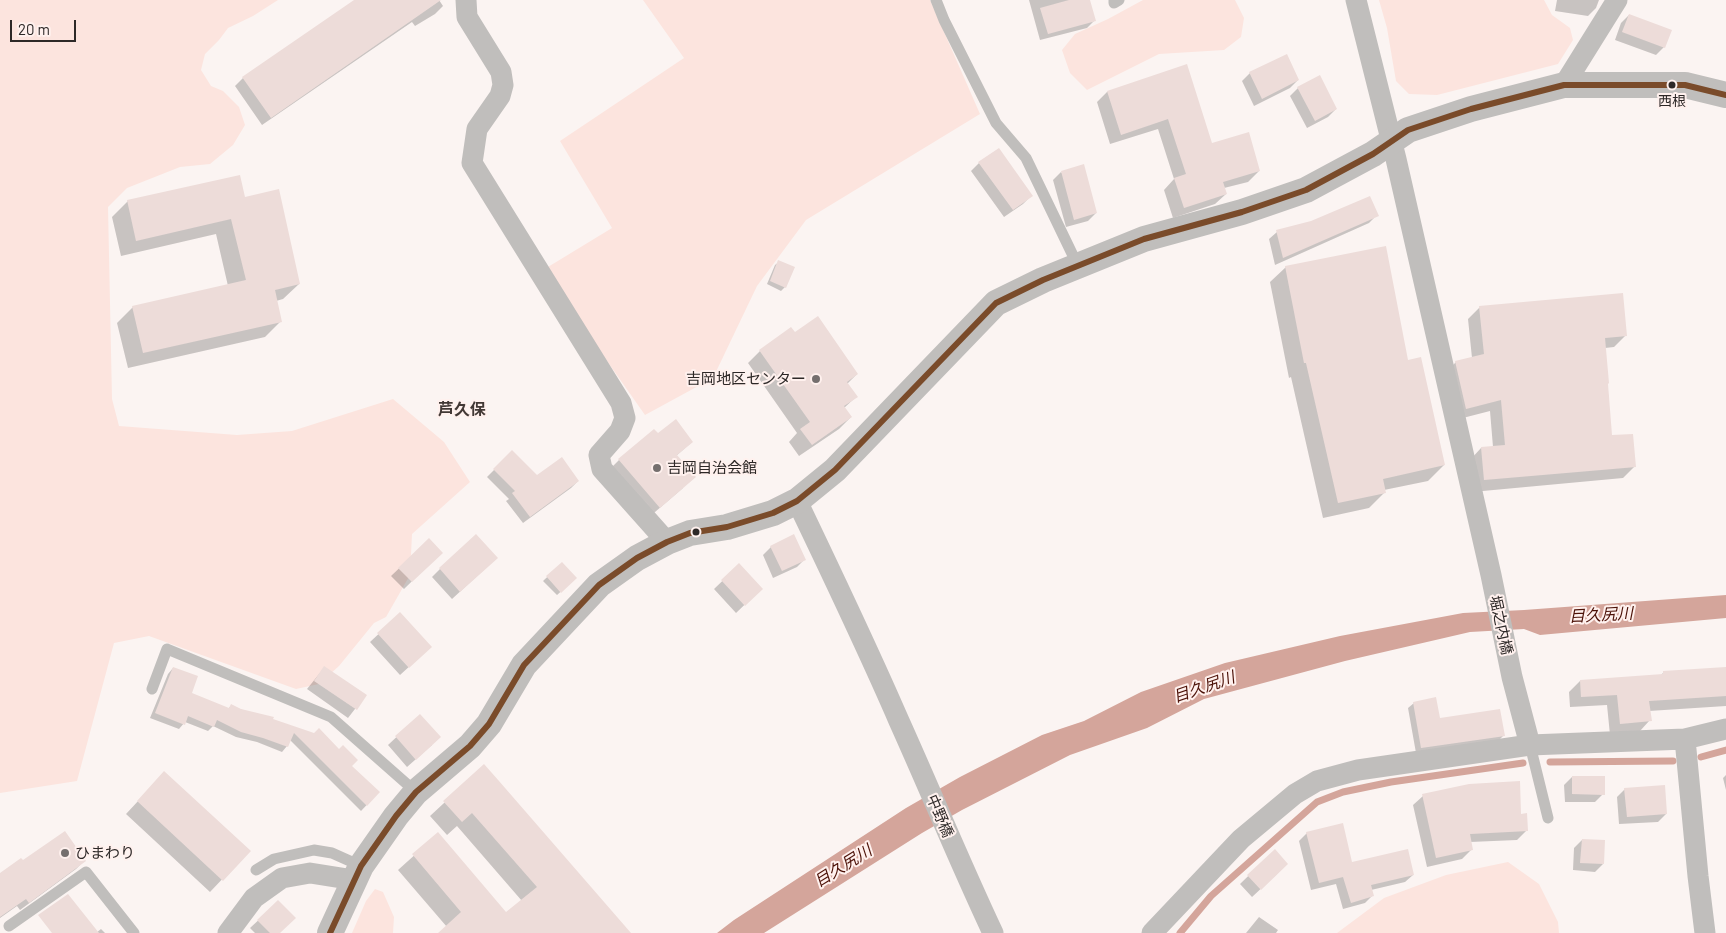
<!DOCTYPE html>
<html>
<head>
<meta charset="utf-8">
<style>
	body { margin:0 }
	#map { position:relative; width:1726px; height:933px; overflow:hidden; background:#fbf4f2; font-family:Barlow,sans-serif }
	canvas { display:block }
	.scale { position:absolute; left:10px; top:20px; width:66px; height:22px; box-sizing:border-box; border:2px solid #2d2827; border-top:0; padding-left:6px; font-size:15px; line-height:18px; white-space:nowrap; color:#2d2827; -webkit-text-stroke:4px #fff1ee; paint-order:stroke }
</style>
</head>
<body>
<div id="map">
<canvas width="1726" height="933"></canvas>
<div class="scale">20 m</div>
</div>
<script>
const ctx = document.querySelector('canvas').getContext('2d');
ctx.lineJoin = 'round';
function fillPath(path, color) { ctx.fillStyle = color; ctx.fill(path, 'evenodd'); }
function strokePath(path, color, width, dash) { ctx.strokeStyle = color; ctx.lineWidth = width; ctx.lineCap = dash ? 'butt' : 'round'; ctx.setLineDash(dash || []); ctx.stroke(path); }
function write(font, color, halo, rows, align = 'center') {
  ctx.font = font + ' Barlow,"Noto Sans JP",sans-serif'; ctx.lineWidth = 4; ctx.setLineDash([]); ctx.textBaseline = 'middle'; ctx.strokeStyle = halo; ctx.fillStyle = color; for (const [text, x, y, turn = 0] of rows) {
    ctx.save(); ctx.translate(x, y); ctx.rotate((+turn || 0) * Math.PI / 180); ctx.textAlign = isNaN(turn) ? turn : align; if (halo) ctx.strokeText(text, 0, 0); ctx.fillText(text, 0, 0); ctx.restore();
  }
}
const green = new Path2D(`
	M0 0H278L253 16 228 28 219 40 205 54 201 70 211 86 223 91 239 107 245 125 233 145 210 164 180 167 127 188 108 207 112 399 119 426 237 435 292 431 393 399 444 442 470 482 412 534 410 575 386 617 374 623 339 666 319 684 296 689 149 636 114 643 77 781 0 793Z
	M643 0H930L980 114 806 220 757 286 713 378 645 415 543 270 612 228 560 141 684 58Z
	M1143 0H1235L1244 18 1241 37 1224 50 1159 54 1087 90 1070 73 1062 50 1075 34 1108 19Z
	M1379 0H1544L1552 15 1570 28 1573 40 1558 64 1437 95 1409 94 1396 81 1387 28Z
	M1508 862 1539 884 1558 922 1559 933H1337L1384 898 1446 875Z
	M375 889 383 892 394 917 393 933H352L366 901Z`);
const water = new Path2D(`
	M1726 595V618L1540 635 1524 629 1470 632 1345 661 1204 699 1147 728 1070 755 962 810 922 833 764 933H717L734 920 906 808 960 777 1042 735 1084 721 1141 692 1225 663 1340 636 1463 613 1524 610Z`);
const shadow = new Path2D(`
	M356 0H439L443 6 435 14 415 26 412 22 262 125 235 86 243 78Z
	M1029 0H1089L1095 20 1087 28 1040 40Z
	M1557 0H1599L1596 8 1588 16 1555 11Z
	M1629 15 1664 47 1656 55 1615 40 1621 23Z
	M1186 66 1211 144 1259 171 1248 182 1224 188 1226 194 1215 204 1173 218 1164 190 1174 179 1158 129 1110 144 1097 102 1107 92Z
	M1250 73 1298 80 1290 88 1254 106 1242 81Z
	M1298 88 1336 109 1328 117 1307 128 1290 96Z
	M979 163 1031 196 1023 204 1004 217 971 171Z
	M1061 172 1096 213 1088 221 1066 227 1053 180Z
	M244 198 299 284 283 299 276 301 281 321 265 337 128 368 117 323 133 307 228 286 216 234 121 256 112 217 128 201Z
	M1377 215 1369 223 1275 265 1269 239 1277 232Z
	M779 262 785 287 781 291 767 284 775 265Z
	M1286 267 1407 362 1444 465 1428 481 1384 490 1385 492 1369 508 1323 518 1291 377 1289 378 1270 282Z
	M1480 307 1626 335 1614 347 1605 348 1611 437 1635 466 1623 478 1472 492 1470 460 1481 448 1493 447 1490 411 1455 420 1444 374 1456 362 1472 358 1468 319Z
	M795 334 857 374 847 384 856 397 844 408 851 417 839 429 799 456 789 442 797 433 748 363 760 351Z
	M658 434 692 442 676 456 683 488 648 518 608 471 619 460Z
	M512 452 537 477 578 481 571 488 523 523 506 501 509 499 487 477Z
	M429 540 441 553 404 589 391 576Z
	M771 547 805 559 797 567 773 578 763 555Z
	M562 563 576 578 557 595 543 581Z
	M739 565 761 589 736 613 714 589Z
	M488 566 452 599 432 577 440 569Z
	M400 614 422 655 400 675 370 642Z
	M173 668 191 694 228 709 231 706 272 720 339 751 351 766 379 792 361 811 290 740 287 746 282 752 257 742 236 737 213 726 208 731 185 722 179 729 150 718 168 674Z
	M324 668 365 696 348 718 307 689Z
	M1726 668V706L1649 711 1650 720 1640 731 1610 735 1607 705 1570 707 1569 692 1580 681 1660 676 1664 672Z
	M1414 703 1439 719 1503 736 1498 741 1416 753 1408 708Z
	M420 715 432 745 407 767 388 745Z
	M484 766 629 933H440L447 927 398 870 438 834 506 914 522 901 457 826 447 835 430 816Z
	M1726 775V790L1723 778Z
	M1572 777 1603 794 1595 802H1565L1564 785Z
	M153 785 249 851 210 892 126 814Z
	M1625 789 1666 814 1658 822 1619 824 1617 797Z
	M1423 796 1520 815 1527 830 1517 840 1470 842 1472 849 1462 859 1427 867 1413 805Z
	M1307 833 1351 863 1413 875 1405 882 1371 890 1373 895 1365 903 1343 909 1336 884 1311 890 1299 841Z
	M1582 840 1603 864 1595 872 1573 870 1574 848Z
	M1274 851 1279 872 1252 897 1240 884Z
	M84 861 76 869 20 910 17 906 0 918V875Z
	M278 902V933H255L250 928Z
	M1259 917 1278 930 1276 933H1246Z
	M101 929 105 933H96Z`);
const stream = new Path2D(`
	M1701 757 1726 750
	M1550 762 1673 761
	M1180 933 1211 896 1317 802 1343 792 1391 782 1523 763`);
const building = new Path2D(`
	M354 0H441L271 118 242 77Z
	M1069 0H1090L1096 21 1048 34 1040 8Z
	M1629 14 1672 30 1665 48 1622 32Z
	M1287 54 1299 80 1262 99 1249 72Z
	M1187 64 1212 143 1249 132 1260 171 1223 182 1227 194 1184 208 1174 178 1186 174 1168 119 1121 135 1107 91Z
	M1320 75 1337 109 1315 121 1297 87Z
	M999 148 1033 196 1013 210 978 162Z
	M1084 164 1097 213 1074 220 1061 171Z
	M240 175 245 197 279 189 300 284 275 290 282 322 143 353 132 306 246 280 231 219 136 241 127 200Z
	M1370 196 1379 216 1283 258 1276 230 1311 221Z
	M1386 246 1408 360 1421 357 1445 465 1383 479 1386 493 1338 503 1306 363H1304L1285 266Z
	M778 260 795 267 786 288 770 281Z
	M1623 293 1627 336 1605 338 1609 383 1608 384 1612 435 1633 434 1636 467 1484 480 1481 447 1505 445 1501 400 1466 409 1455 361 1484 354 1479 306Z
	M818 316 858 374 847 382 858 397 844 406 852 417 812 445 800 429 810 422 759 350 791 327 795 332Z
	M676 419 693 442 677 455 696 477 660 508 618 459 654 429 658 433Z
	M512 450 537 475 562 457 579 481 530 517 512 493 515 491 493 469Z
	M476 534 498 558 460 592 439 568Z
	M794 534 806 560 782 571 770 546Z
	M429 538 443 553 412 582 398 568Z
	M562 562 577 578 561 593 546 576Z
	M739 563 763 589 745 606 721 580Z
	M400 612 432 647 409 668 377 633Z
	M324 666 367 695 357 710 314 681Z
	M173 667 198 676 192 693 229 708 231 704 241 709 274 717 273 719 314 733 319 728 339 749 343 745 358 760 352 766 380 792 367 806 294 733 288 747 263 738 241 732 217 720 214 727 188 716 185 725 155 713Z
	M1726 667V696L1649 701 1652 721 1620 724 1617 695 1581 697 1580 680 1663 674V671Z
	M1436 697 1440 718 1500 709 1505 736 1421 748 1413 702Z
	M420 714 441 737 416 760 395 736Z
	M484 764 499 781 631 933H438L461 912 412 854 438 832 506 912 537 887 472 813 462 822 443 801Z
	M164 771 251 851 223 881 137 801Z
	M1572 776H1605V795L1572 794Z
	M1520 781 1521 814 1527 813 1528 831 1470 834 1473 850 1436 858 1422 794 1469 784Z
	M1665 785 1667 814 1627 817 1624 788Z
	M1343 823 1352 862 1408 849 1414 875 1371 885 1374 896 1351 903 1343 877 1319 883 1306 832Z
	M65 831 86 861 29 903 26 899 0 917V873L21 858 23 860Z
	M1582 839 1605 840 1604 864 1580 863Z
	M1275 849 1288 864 1261 890 1247 875Z
	M68 894 99 933H52L38 915Z
	M278 900 296 918 280 933H270L257 920Z`);
const service = new Path2D(`
	M936 0 944 20 996 123 1026 158 1078 266
	M1114 0V3L1119 0
	M152 689 167 649 331 717 416 792
	M1530 745 1548 818
	M256 870 274 859 314 850 332 853 361 866
	M9 926 86 872 134 933`);
const minor = new Path2D(`
	M466 0 467 17 501 72 503 85 500 96 477 129 472 163 621 403 625 418 620 431 599 455 602 469 667 542
	M1356 0 1396 159 1491 575 1512 677 1530 745
	M1564 85 1617 0
	M797 501C832 574 867 647 899 721 931 792 960 863 993 933
	M1685 739 1698 876 1705 933
	M228 933 254 898 282 878 310 873 354 880
	M1152 933 1241 839 1295 794 1317 781 1358 770 1530 745 1685 739 1726 729`);
const tertiary = new Path2D(`
	M330 933 361 866 396 816 416 792 470 746 489 724 524 665 599 585 637 558 667 542 690 533 727 527 773 513 797 501 835 470 996 303 1043 280 1144 239 1242 212 1306 190 1373 154 1408 130 1471 109 1564 85H1685L1726 95`);
const bus1 = new Path2D(`
	M330 933 361 866 396 816 416 792 470 746 489 724 524 665 599 585 637 558 667 542 690 533 727 527 773 513 797 501 835 470 996 303 1043 280 1144 239 1242 212 1306 190 1373 154 1408 130 1471 109 1564 85H1685L1726 95`);
const markers = [
	[1672,85,4.5,"#2d2827"],
	[816,379,5,"#756f6e"],
	[657,468,5,"#756f6e"],
	[696,532,4.5,"#2d2827"],
	[65,853,5,"#756f6e"]
];
const busNames = [
	["西根",1672,101]
];
const poiNames = [
	["吉岡地区センター",806,379,"right"],
	["吉岡自治会館",667,468],
	["ひまわり",75,853]
];
const streetNames = [
	["堀之内橋",1501,625,78],
	["中野橋",940,816,67]
];
const neighbourhoodNames = [
	["芦久保",462,410]
];
const waterNames = [
	["目久尻川",1601,615,-3],
	["目久尻川",1204,687,-19],
	["目久尻川",843,866,-32]
];
fillPath(green, '#fce4de');
fillPath(water, '#d4a59b');
fillPath(shadow, '#0003');
strokePath(stream, '#d4a59b', 7);
fillPath(building, '#eddcd9');
strokePath(service, '#c0bebc', 11);
strokePath(minor, '#c0bebc', 21);
strokePath(tertiary, '#c0bebc', 26);
strokePath(bus1, '#7a4b2a', 6);
for (const [x, y, r, color] of markers) { const dot = new Path2D(); dot.arc(x, y, r, 0, 2 * Math.PI); ctx.fillStyle = color; ctx.fill(dot); strokePath(dot, '#fff1ee', 2); }
write('14px', '#2d2827', '#fff1ee', busNames);
write('15px', '#2d2827', '#fff1ee', poiNames, 'left');
write('15px', '#2d2827', '#fff1ee', streetNames);
write('bold 16px', '#423835', '#fff1ee', neighbourhoodNames);
write('italic 16px', '#4c1107', '#fff1ee', waterNames);
</script>
</body>
</html>
